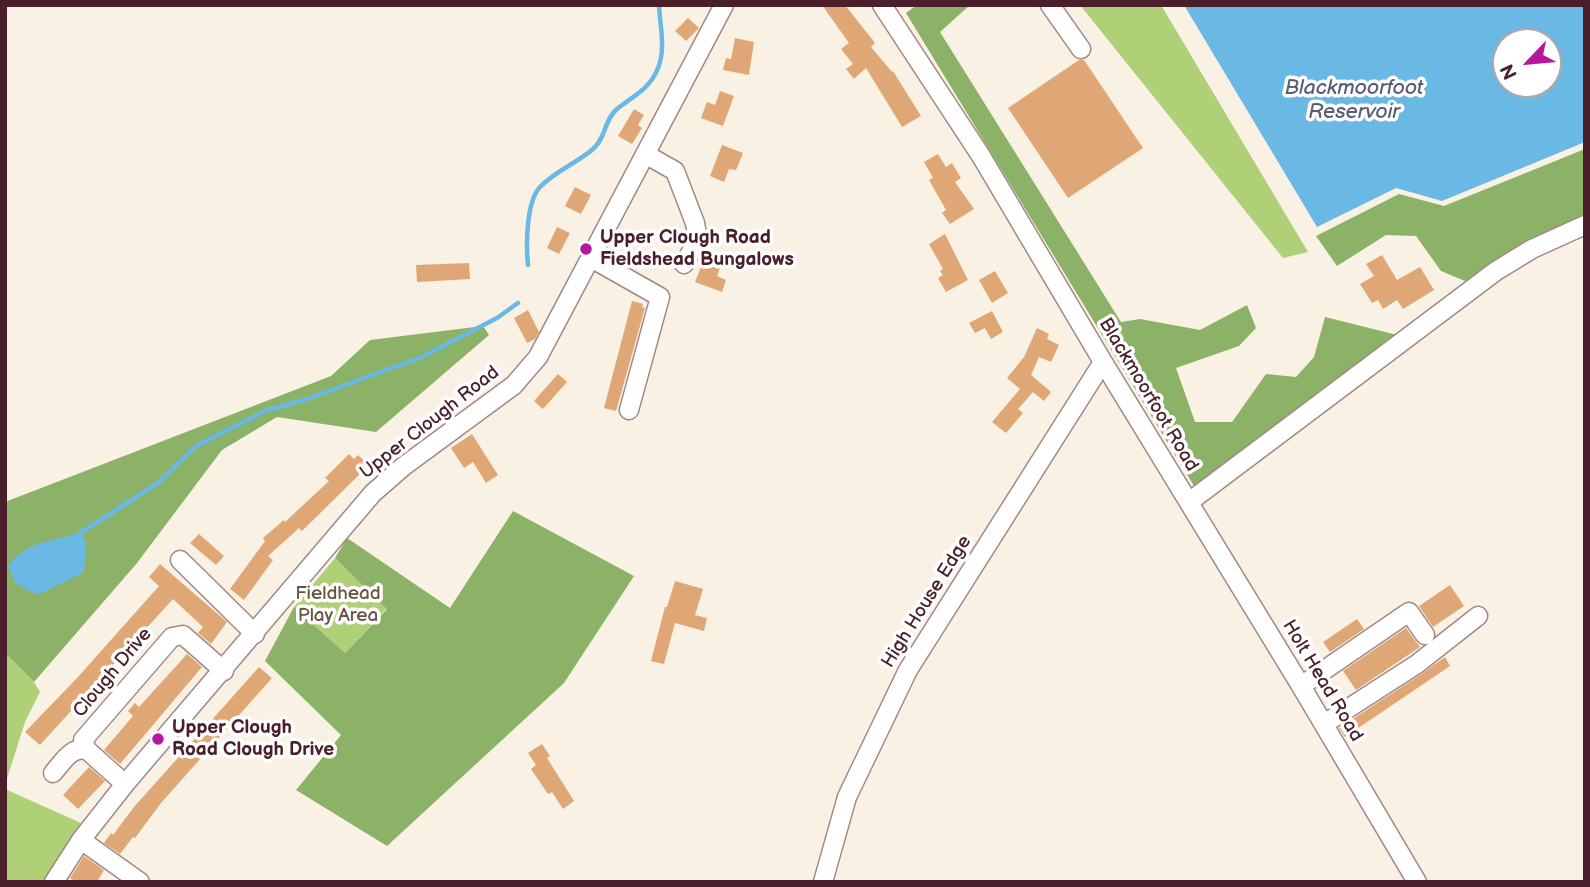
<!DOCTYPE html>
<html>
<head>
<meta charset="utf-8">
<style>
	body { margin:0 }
	#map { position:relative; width:1590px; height:887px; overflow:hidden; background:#f9f1e3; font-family:"Balsamiq Sans",sans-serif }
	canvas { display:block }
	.frame { position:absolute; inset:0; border:7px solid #4a1f2b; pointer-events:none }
	.north { position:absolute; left:1492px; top:28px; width:70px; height:70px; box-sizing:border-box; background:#fff; border:2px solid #b7a5aa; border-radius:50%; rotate:244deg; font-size:19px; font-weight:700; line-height:28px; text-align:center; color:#4a1f2b }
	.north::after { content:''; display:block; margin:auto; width:24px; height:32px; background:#b5179e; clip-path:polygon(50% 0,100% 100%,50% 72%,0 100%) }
</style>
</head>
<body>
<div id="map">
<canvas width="1590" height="887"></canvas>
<div class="frame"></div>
<div class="north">N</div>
</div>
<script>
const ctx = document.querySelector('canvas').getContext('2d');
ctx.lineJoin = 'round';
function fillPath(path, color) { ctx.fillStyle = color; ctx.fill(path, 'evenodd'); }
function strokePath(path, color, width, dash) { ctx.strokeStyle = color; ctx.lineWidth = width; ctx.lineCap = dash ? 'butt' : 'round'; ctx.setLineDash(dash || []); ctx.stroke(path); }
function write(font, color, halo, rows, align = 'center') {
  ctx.font = font + ' "Balsamiq Sans",sans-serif'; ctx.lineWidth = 7; ctx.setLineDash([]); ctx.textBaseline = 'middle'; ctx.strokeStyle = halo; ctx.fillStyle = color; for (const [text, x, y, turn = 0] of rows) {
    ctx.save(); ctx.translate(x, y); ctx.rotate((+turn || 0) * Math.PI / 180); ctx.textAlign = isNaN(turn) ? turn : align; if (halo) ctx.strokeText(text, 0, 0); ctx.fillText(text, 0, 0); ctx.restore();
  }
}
const green = new Path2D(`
	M1080 5H1161L1308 252 1283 258Z
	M335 558 387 608 345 653 294 607Z
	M5 653 34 682 40 692 25 722 5 785Z
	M5 789 81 823 43 882H5Z`);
const forest = new Path2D(`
	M917 5H970L940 32 1121 322 1140 319 1200 330 1247 305 1256 328 1239 346 1176 368 1195 422H1232L1266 374 1296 377 1314 357 1325 317 1397 335 1194 486 906 13Z
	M1585 149V217L1521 248 1465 281 1441 271 1416 236 1386 235 1337 266 1316 236 1399 194 1444 206Z
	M483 326 489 335 376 432 277 417 222 450 137 563 34 682 5 653V502L331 376 370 340Z
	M513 511 634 576 564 683 387 846 296 790 341 735 265 661 294 607 345 653 387 609 335 558 347 538 450 608Z`);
const water = new Path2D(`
	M1184 5H1585V142L1442 201 1396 188 1317 227ZM1506 42H1548V84H1506Z
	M80 533 86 541 84 572 38 595 16 584 8 567C22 543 54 540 80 533Z`);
const stream = new Path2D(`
	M528 265C526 245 526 202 540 187 555 171 577 163 593 149 606 138 604 120 617 109 633 96 650 89 658 68 666 49 660 26 659 5
	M80 533 158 483 196 446 265 411 304 400 422 357 497 318 518 303`);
const building = new Path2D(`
	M822 5H845L875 43 871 47 892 72 893 71 921 116 902 127 866 68 854 79 846 69 853 64 841 49 849 43Z
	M688 18 699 28 686 41 675 31Z
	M735 38 754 42 749 75 723 70 726 58 731 59Z
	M1079 60H1084L1143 148 1068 198 1008 108Z
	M720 91 734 96 723 126 701 118 707 102 715 105Z
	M634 109 644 115 638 125 642 128 632 144 618 136Z
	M722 145 743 153 736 170 729 169 724 182 710 176Z
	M938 154 946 167 952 163 961 178 955 182 974 209 950 224 942 213 946 210 929 180 933 178 924 162Z
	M575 187 591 195 581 214 565 206Z
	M557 227 570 233 559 254 547 248Z
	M945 234 968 280 946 292 938 278 943 275 940 271 943 269 929 244Z
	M1382 255 1397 280 1420 267 1434 290 1403 309 1397 300 1383 309 1378 300 1372 303 1360 284 1374 276 1366 264Z
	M705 257 722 263 717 276 726 280 722 292 695 282Z
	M469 263 470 279 417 282 416 265Z
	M995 271 1008 293 992 303 979 280Z
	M632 301 643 304 642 307 645 308 616 411 604 408Z
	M528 310 539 332 535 339 527 343 514 318Z
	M992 311 1003 332 991 339 985 328 975 333 969 323Z
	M1037 328 1049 334 1047 339 1059 345 1051 362 1039 357 1031 375 1051 392 1044 401 1033 392 1018 409 1023 413 1006 433 992 422 1020 389 1007 378 1024 357Z
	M558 374 567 382 543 409 534 401Z
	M472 434 498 475 486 483 473 462 464 468 451 448Z
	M349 454 354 459 358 455 369 465 302 531 299 528 268 556 273 560 244 600 230 589 265 541 263 538 284 520 285 522 329 481 325 478Z
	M199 534 224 556 216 565 190 543Z
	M160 564 227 622 211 644 198 633 203 627 173 599 40 745 25 732 78 677 159 586 149 577Z
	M675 581 703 589 695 615 707 618 704 631 675 623 664 664 651 661 665 607H667Z
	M1450 585 1464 606 1433 627 1419 606Z
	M1357 619 1364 629 1330 652 1323 642Z
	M1406 628 1420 647 1356 690 1343 671Z
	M187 654 202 667 120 764 104 750 133 716 128 711 135 703 139 707Z
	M1445 657 1450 666 1345 737 1339 728 1423 673Z
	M259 667 272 678 161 803 135 838 133 837 120 854 104 843 111 833 113 835 134 807Z
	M542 744 550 756 547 758 574 801 563 809 552 792 548 794 531 769 536 765 528 753Z
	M89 767 105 781 78 809 63 795Z
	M84 856 104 870 97 882H76L70 878Z`);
const minor = new Path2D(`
	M882 5 981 156 1103 362 1301 686 1417 882
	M1050 5 1081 49
	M645 154 675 171 695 223 698 240 684 264
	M591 258 660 297 629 410
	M1189 502 1496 271 1532 249 1585 225
	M180 560 255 634
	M1301 686 1409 612 1425 635
	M1324 724 1417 664 1478 616
	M53 773C63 762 71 746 87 750
	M125 784 87 750 83 740 172 637 183 635 224 671
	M81 840 140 882
	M54 882 81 840 125 784 373 493 404 466 514 385 538 357 724 5
	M823 882 847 797 908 670 1103 362`);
const markers = [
	[586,249,7,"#b5179e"],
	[158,739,7,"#b5179e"]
];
const poiNames = [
	["Upper Clough Road",600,238],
	["Fieldshead Bungalows",600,260],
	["Upper Clough",172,728],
	["Road Clough Drive",172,750]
];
const streetNames = [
	["Blackmoorfoot Road",1148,395,59],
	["Upper Clough Road",430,423,-38],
	["High House Edge",927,602,-58],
	["Clough Drive",113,673,-50],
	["Holt Head Road",1322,681,59]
];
const parkNames = [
	["Fieldhead",338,594],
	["Play Area",338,616]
];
const waterNames = [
	["Blackmoorfoot",1354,89],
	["Reservoir",1354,113]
];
fillPath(green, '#b0d078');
fillPath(forest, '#8cb268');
fillPath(water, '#69b9e4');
strokePath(stream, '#69b9e4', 4.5);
fillPath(building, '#dfa776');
strokePath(minor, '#a28887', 21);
strokePath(minor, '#fff', 18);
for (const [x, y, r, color] of markers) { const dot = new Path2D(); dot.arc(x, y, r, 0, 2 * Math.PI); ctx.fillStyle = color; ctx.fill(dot); strokePath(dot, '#fff', 2.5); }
write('bold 19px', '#4a1f2b', '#fff', poiNames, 'left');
write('19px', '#4a1f2b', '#fff', streetNames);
write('19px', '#695442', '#fff', parkNames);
write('italic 21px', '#565d75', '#fff', waterNames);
</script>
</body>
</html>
